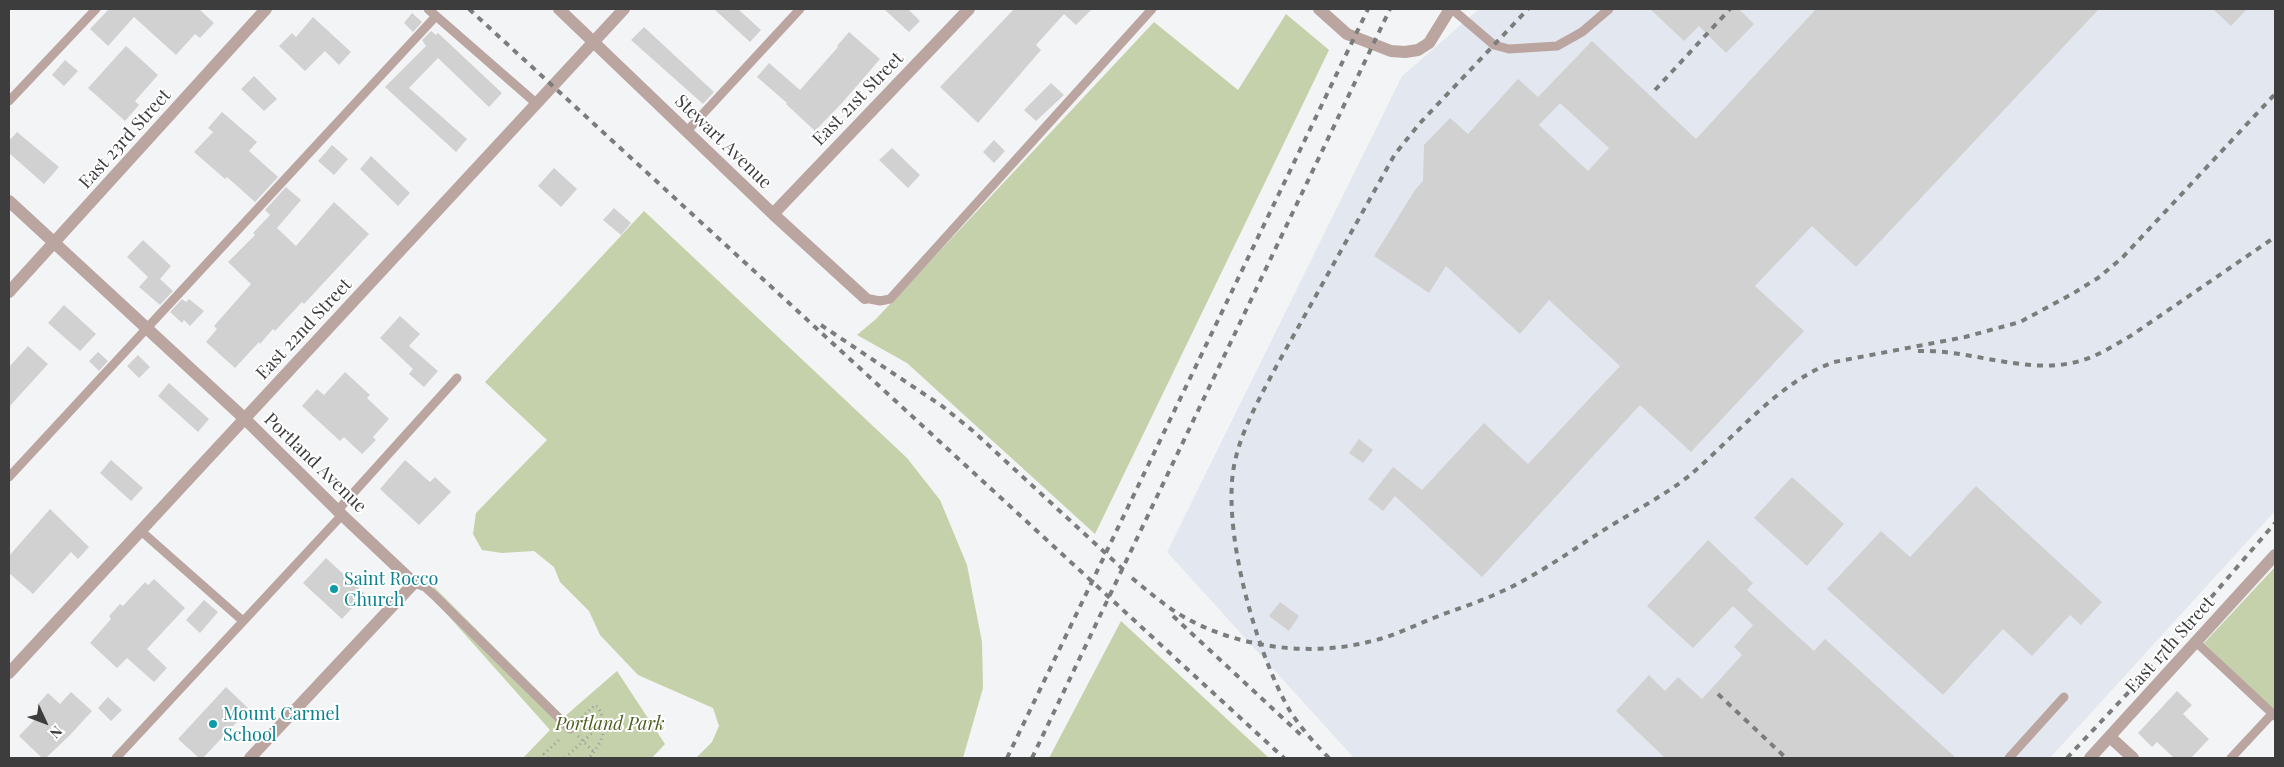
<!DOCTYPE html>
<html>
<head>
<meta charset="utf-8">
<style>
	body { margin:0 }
	#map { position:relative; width:2284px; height:767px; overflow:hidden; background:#f3f4f5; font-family:"Playfair Display",serif }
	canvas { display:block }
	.frame { position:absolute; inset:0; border:10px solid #3d3d3d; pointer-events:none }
	.north { position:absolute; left:20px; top:697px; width:50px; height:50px; -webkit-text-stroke:4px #fff; paint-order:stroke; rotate:133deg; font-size:14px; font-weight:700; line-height:20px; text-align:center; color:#3d3d3d }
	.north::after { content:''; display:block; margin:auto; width:18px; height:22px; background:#3d3d3d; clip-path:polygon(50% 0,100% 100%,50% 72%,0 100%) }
</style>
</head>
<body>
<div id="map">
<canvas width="2284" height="767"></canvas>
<div class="frame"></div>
<div class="north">N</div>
</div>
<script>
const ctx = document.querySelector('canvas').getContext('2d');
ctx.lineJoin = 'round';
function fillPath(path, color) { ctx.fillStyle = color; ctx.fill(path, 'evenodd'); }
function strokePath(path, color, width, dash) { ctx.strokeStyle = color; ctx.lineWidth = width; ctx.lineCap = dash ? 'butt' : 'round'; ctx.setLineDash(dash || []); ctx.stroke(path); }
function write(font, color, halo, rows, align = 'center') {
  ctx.font = font + ' "Playfair Display",serif'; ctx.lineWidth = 4; ctx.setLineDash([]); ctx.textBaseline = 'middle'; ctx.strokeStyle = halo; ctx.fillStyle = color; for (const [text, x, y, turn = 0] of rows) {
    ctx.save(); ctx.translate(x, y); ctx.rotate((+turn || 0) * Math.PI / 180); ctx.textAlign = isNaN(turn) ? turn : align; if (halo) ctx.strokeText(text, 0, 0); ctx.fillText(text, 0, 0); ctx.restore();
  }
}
const built = new Path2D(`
	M1479 9H2275V511L2050 758H1354L1167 552 1402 76Z`);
const green = new Path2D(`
	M1286 14 1329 50 1095 534 907 363 857 335 876 319 1154 22 1238 90Z
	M644 211 907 458 940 500 967 565 982 642 983 688 963 758H696L712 742 719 726 713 708 638 675 600 635 589 611 560 582 554 567 534 551 502 553 482 550 473 534 476 513 547 440 485 382Z
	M2275 567V711L2204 643Z
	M434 587 564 717 617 671 665 744 652 758H523L550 730 428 593Z
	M1121 621 1269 758H1049Z`);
const building = new Path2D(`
	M109 9H199L214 23 200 38 195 34 176 55 134 17 108 46 90 29Z
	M714 9H738L761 30 750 42Z
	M884 9H908L920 21 909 32Z
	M1014 9H1092L1076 25 1064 14 1036 45 1041 50 978 123 940 87Z
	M1650 9H1739L1754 24 1726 53 1699 26 1684 41Z
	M1816 9H2099L1856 267 1812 226 1755 286 1804 331 1691 452 1640 405 1482 577 1395 496 1383 511 1368 499 1393 467 1422 490 1484 423 1528 464 1620 366 1549 300 1520 334 1446 266 1429 293 1374 256 1415 190 1423 181 1424 145 1450 118 1468 134 1518 79 1538 97 1592 41 1696 139ZM1560 103 1609 148 1588 171 1539 125Z
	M2213 9H2247L2231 26Z
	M412 13 422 22 413 32 404 23Z
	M313 17 351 52 339 65 325 51 305 71 279 46 292 33 296 37Z
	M644 27 714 92 703 104 631 40Z
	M431 31 436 35 438 33 502 93 489 107 438 58 409 88 467 139 456 152 385 87 426 46 422 40Z
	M849 32 880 59 842 103 815 131 786 104 787 103 757 77 769 63 800 90 838 47 837 46Z
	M126 46 158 75 135 101 139 105 125 121 88 88Z
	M65 60 78 71 64 86 52 75Z
	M254 76 277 99 264 111 241 89Z
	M1051 83 1064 95 1036 121 1024 110Z
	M222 112 257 142 249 151 278 177 255 202 227 177 225 179 194 152 213 132 208 128Z
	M17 132 59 167 44 184 9 153V141Z
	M994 140 1005 151 994 163 983 152Z
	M332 145 348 159 334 175 318 161Z
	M892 148 920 175 908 188 879 160Z
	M371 156 410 193 398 206 360 169Z
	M554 168 577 189 561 207 538 186Z
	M286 187 301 200 277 228 296 246 334 202 369 234 304 304 302 302 275 331 273 329 260 344 259 342 235 368 206 342 217 329 214 326 251 284 228 262 255 235 253 233 270 215 265 210Z
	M614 208 631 223 621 235 603 220Z
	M143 240 171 266 160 279 173 291 160 305 139 287 148 277 127 257Z
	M182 299 186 302 189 299 204 311 190 326 184 320 182 323 170 312Z
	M64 305 96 334 80 351 48 323Z
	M400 316 420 334 409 346 438 371 424 387 409 374 413 369 380 338Z
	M28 346 48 364 9 407V367Z
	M98 352 108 361 99 371 89 361Z
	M138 355 150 367 139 378 127 366Z
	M345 372 370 395 367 398 389 419 373 437 376 440 362 454 344 437 340 441 302 406 317 389 324 395Z
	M169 383 209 419 198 432 158 396Z
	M1359 439 1373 450 1363 463 1349 453Z
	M111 460 143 488 131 501 100 473Z
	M405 460 430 482 435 477 451 492 419 525 380 489Z
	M1792 477 1844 524 1807 566 1754 518Z
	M1976 486 2102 602 2081 625 2070 615 2032 656 2003 629 1943 695 1827 589 1881 531 1910 557Z
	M50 509 89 547 78 559 71 552 33 594 9 573V556Z
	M1708 540 1753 583 1747 590 1814 651 1825 639 1956 758H1665L1616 711 1649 675 1665 691 1678 677 1702 699 1742 655 1734 647 1753 625 1733 606 1693 648 1647 606Z
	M326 558 365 594 342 619 303 583Z
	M154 579 185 608 147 649 167 668 154 682 127 658 117 668 90 643 111 619 109 616 120 604 123 606 145 582 148 585Z
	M204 600 218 612 200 633 186 620Z
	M1280 602 1299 616 1289 631 1269 616Z
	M226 687 249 709 203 758H199L178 739Z
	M2177 691 2192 705 2183 714 2209 739 2191 758H2174L2157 742 2152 747 2138 733Z
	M71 692 92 711 70 735 46 758H42L19 736 43 711 37 705 48 693 60 704Z
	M108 697 122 710 111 721 98 708Z`);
const path = new Path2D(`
	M578 721 595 705 598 707C609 728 603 741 589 758
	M578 736 594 752
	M548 758 544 754 561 738
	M565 758 604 722`);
const lane = new Path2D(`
	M428 9 537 104
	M1452 9 1494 45 1509 49 1557 46 1582 32 1609 9
	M9 101 96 9
	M687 131 800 9
	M865 298 880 301 890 299 1152 9
	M9 477 436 16
	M337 511 457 378
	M141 531 243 621
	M414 583 425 587 437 598 570 729
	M2196 642 2275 716
	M116 758 342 515
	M2009 758 2064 697
	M2231 758 2272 714`);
const street = new Path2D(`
	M559 9 773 214 865 298
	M1319 9 1347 34 1391 51 1405 52 1418 50 1429 43 1450 9
	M9 201 245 419 342 515 414 583 250 758
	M773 214 969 9
	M9 292 266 9
	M9 673 624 9
	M2110 737 2133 758
	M2090 758 2275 555`);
const rail = new Path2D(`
	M469 9 1284 758
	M1655 90 1730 9
	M821 325 942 406 973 431 1127 573
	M1918 351C1971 349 2027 376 2080 361 2098 356 2115 345 2132 335L2275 237
	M1132 578C1149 592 1165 606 1184 617 1237 647 1308 657 1368 642 1392 637 1413 626 1436 617 1456 609 1477 603 1496 594 1531 579 1562 557 1593 537 1623 517 1661 498 1689 476 1734 438 1778 382 1834 362L1965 337 2020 322 2072 294 2098 278 2122 258 2275 94
	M1173 616 1301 735
	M1718 694 1786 758
	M1007 758 1368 9
	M1032 758 1390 9
	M1329 758C1315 744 1301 728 1290 711 1257 654 1224 539 1233 472 1238 436 1259 399 1276 367L1395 154 1420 123 1528 9
	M2067 758 2141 679 2275 523`);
const markers = [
	[334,589,5,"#0f9aa8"],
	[213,724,5,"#0f9aa8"]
];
const streetNames = [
	["East 21st Street",858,99,-46],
	["East 23rd Street",125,139,-48],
	["Stewart Avenue",723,142,44],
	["East 22nd Street",304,329,-47],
	["Portland Avenue",315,463,44],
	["East 17th Street",2170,645,-48]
];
const cultureNames = [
	["Saint Rocco",344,579],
	["Church",344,600],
	["Mount Carmel",223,714],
	["School",223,735]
];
const parkNames = [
	["Portland Park",610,724]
];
fillPath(built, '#e3e8f0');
fillPath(green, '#c4d1aa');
fillPath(building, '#d2d1d2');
strokePath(path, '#9b9c9c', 3, [1, 4]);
strokePath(lane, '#bba5a1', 9);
strokePath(street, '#bba5a1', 12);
strokePath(rail, '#7b7c7c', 4, [6, 6]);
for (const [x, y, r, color] of markers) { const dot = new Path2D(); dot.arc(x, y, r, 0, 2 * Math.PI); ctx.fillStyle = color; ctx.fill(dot); strokePath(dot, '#fff', 2); }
write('18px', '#3d3d3d', '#fff', streetNames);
write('18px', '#0d838f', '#fff', cultureNames, 'left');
write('italic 18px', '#4e5e20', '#fff', parkNames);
</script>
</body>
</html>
